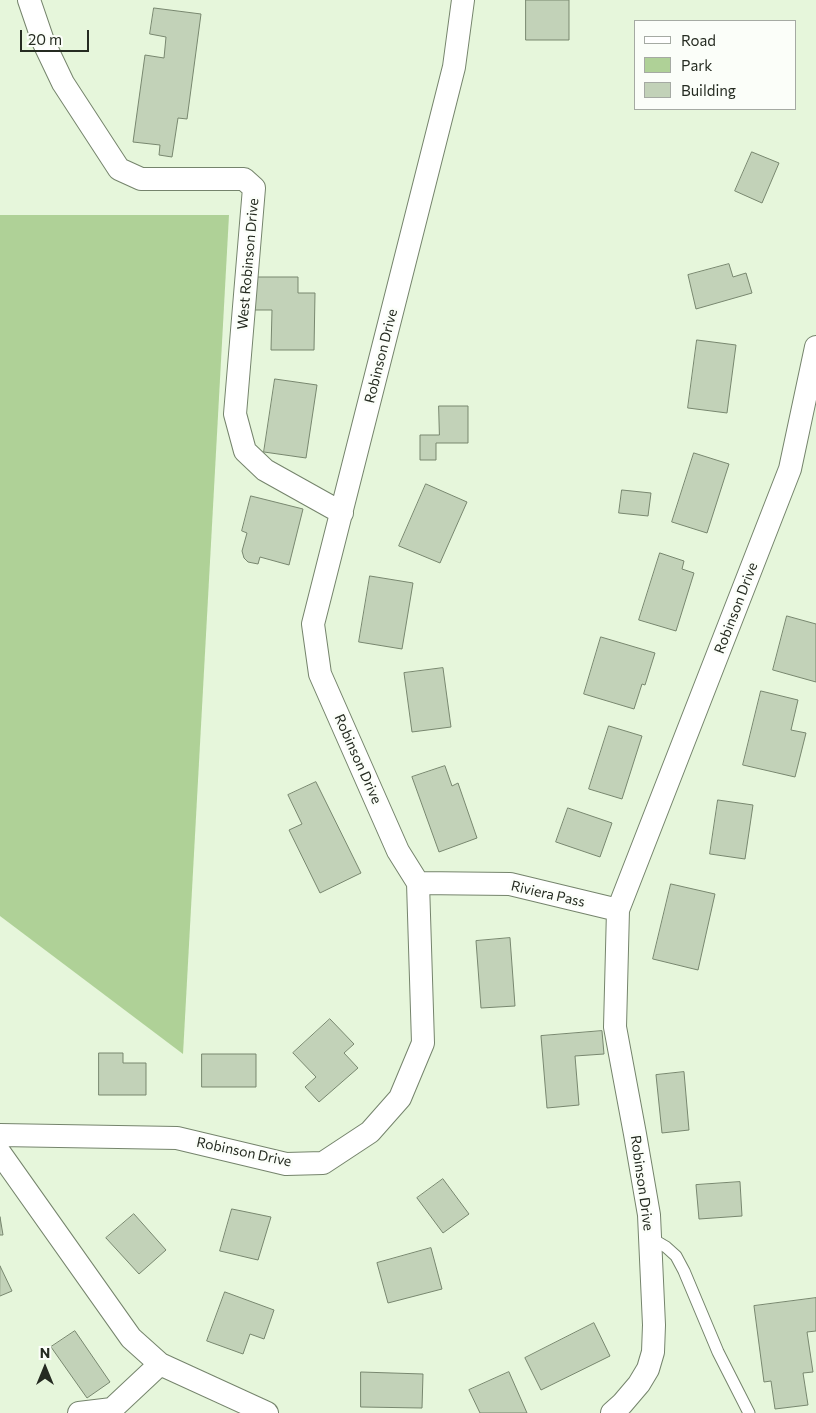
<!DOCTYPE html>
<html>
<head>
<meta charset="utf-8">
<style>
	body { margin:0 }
	#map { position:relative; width:816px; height:1413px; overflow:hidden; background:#e6f6db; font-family:Commissioner,sans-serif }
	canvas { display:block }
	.legend { position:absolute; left:634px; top:20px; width:162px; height:90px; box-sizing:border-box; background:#fbfef9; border:1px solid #a5aaa3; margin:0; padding:6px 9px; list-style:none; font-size:15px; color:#252b21 }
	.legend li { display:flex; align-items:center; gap:10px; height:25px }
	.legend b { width:25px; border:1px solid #a5aaa3 }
	.north { position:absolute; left:20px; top:1343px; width:50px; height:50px; -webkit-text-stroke:4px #fbfef9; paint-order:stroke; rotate:0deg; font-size:14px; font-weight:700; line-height:20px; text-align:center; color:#252b21 }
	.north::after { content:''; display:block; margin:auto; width:18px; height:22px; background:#252b21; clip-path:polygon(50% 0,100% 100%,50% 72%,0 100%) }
	.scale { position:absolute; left:20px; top:30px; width:69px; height:22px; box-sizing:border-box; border:2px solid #252b21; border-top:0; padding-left:6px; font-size:15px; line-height:18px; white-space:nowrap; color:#252b21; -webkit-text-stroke:4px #fbfef9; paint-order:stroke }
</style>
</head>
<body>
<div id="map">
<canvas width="816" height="1413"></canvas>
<ul class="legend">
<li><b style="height:6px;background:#fff"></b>Road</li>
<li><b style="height:14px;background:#afd197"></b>Park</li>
<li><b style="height:14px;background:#c2d2b8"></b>Building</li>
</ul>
<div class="north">N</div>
<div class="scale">20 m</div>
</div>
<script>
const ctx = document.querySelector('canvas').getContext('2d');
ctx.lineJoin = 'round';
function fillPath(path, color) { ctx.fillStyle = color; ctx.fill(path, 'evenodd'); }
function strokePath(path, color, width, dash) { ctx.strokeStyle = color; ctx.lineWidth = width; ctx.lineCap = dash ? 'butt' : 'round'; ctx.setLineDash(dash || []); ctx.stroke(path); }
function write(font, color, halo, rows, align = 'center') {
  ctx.font = font + ' Commissioner,sans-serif'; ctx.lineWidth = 5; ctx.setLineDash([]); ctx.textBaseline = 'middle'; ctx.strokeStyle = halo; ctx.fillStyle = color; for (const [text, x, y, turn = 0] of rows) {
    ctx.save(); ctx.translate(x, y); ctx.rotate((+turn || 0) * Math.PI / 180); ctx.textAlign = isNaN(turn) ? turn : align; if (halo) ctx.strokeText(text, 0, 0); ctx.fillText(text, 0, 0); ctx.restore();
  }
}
const green = new Path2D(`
	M0 215H229L183 1054 0 916Z`);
const building = new Path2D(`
	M526 0H569V40H526Z
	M154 8 201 14 187 119 178 118 172 157 159 155 160 145 133 142 145 55 164 58 166 37 150 34Z
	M752 152 779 163 762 203 735 191Z
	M729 264 733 277 746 273 752 293 696 309 688 275Z
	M255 277H298V293H315L314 350H271L272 310H255Z
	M697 340 736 345 727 413 688 408Z
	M275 379 317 385 306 458 264 452Z
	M439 406H468V443H436V460H420V435H439Z
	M694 453 729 464 707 533 672 522Z
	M426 484 467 502 440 563 399 546Z
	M622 490 651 493 648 516 619 513Z
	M251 496 303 509 289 565 260 557 258 564 248 562 244 558 242 551 247 533 242 531Z
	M660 553 684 561 682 569 694 573 676 631 639 620Z
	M370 576 413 583 402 649 359 642Z
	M787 616 816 624V682L773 670Z
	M601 637 655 653 645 685 642 684 634 709 584 694Z
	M443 668 451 727 412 732 404 673Z
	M761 691 798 700 791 730 806 733 795 777 743 765Z
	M609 726 642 736 622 799 589 789Z
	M445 766 452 786 458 783 477 838 439 852 412 777Z
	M316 782 361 873 320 893 289 830 302 824 288 795Z
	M718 800 753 805 745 859 710 854Z
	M568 808 612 823 600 857 556 842Z
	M671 884 715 894 698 970 653 959Z
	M510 938 515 1006 481 1008 476 941Z
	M330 1019 354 1044 344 1053 358 1068 319 1102 305 1087 316 1077 293 1053Z
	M602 1031 604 1054 575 1056 579 1105 547 1108 541 1036Z
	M99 1053H123V1063H146V1095H99Z
	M202 1054H256V1087H202Z
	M684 1072 689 1130 662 1133 656 1075Z
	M443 1179 469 1214 443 1233 417 1198Z
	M740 1182 742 1216 699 1219 696 1185Z
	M232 1209 271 1217 258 1260 220 1251Z
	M134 1214 166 1250 139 1274 106 1238Z
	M0 1217 3 1235H0Z
	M431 1248 442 1289 388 1303 377 1263Z
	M0 1266 12 1291 0 1296Z
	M225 1292 274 1310 264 1339 250 1334 243 1354 207 1341Z
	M816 1298V1331L807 1332 813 1372 803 1373 808 1405 775 1409 771 1381 764 1382 754 1306Z
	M594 1323 610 1356 541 1390 525 1358Z
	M75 1331 110 1382 87 1398 51 1347Z
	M361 1372 423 1374 422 1408 361 1407Z
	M509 1372 527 1413H480L469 1390Z`);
const lane = new Path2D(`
	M649 1237 666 1247 676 1256 684 1271 718 1352 749 1413`);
const street = new Path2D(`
	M29 0 43 41 63 83 119 169 141 179H244L254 188 235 414 245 451 265 470 342 513
	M418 883 510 884 618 910
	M0 1135 177 1138 286 1164 323 1163 370 1132 400 1098 423 1043 418 883 398 851 320 674 313 624 454 67 463 0
	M0 1153 131 1338 160 1364 267 1413
	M79 1413 112 1409 160 1364
	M612 1413 622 1404 639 1384 648 1369 653 1352 654 1325 649 1215 635 1134 615 1027 618 910 790 469 816 347`);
const streetNames = [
	["West Robinson Drive",248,264,-85],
	["Robinson Drive",381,356,-76],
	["Robinson Drive",736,608,-69],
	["Robinson Drive",358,759,66],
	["Riviera Pass",548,894,13],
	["Robinson Drive",244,1152,12],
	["Robinson Drive",642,1183,82]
];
fillPath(green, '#afd197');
fillPath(building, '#c2d2b8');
strokePath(building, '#78876f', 1);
strokePath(lane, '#75846c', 13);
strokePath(street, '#75846c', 24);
strokePath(lane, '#fff', 11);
strokePath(street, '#fff', 22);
write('14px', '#252b21', '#fbfef9', streetNames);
</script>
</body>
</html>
